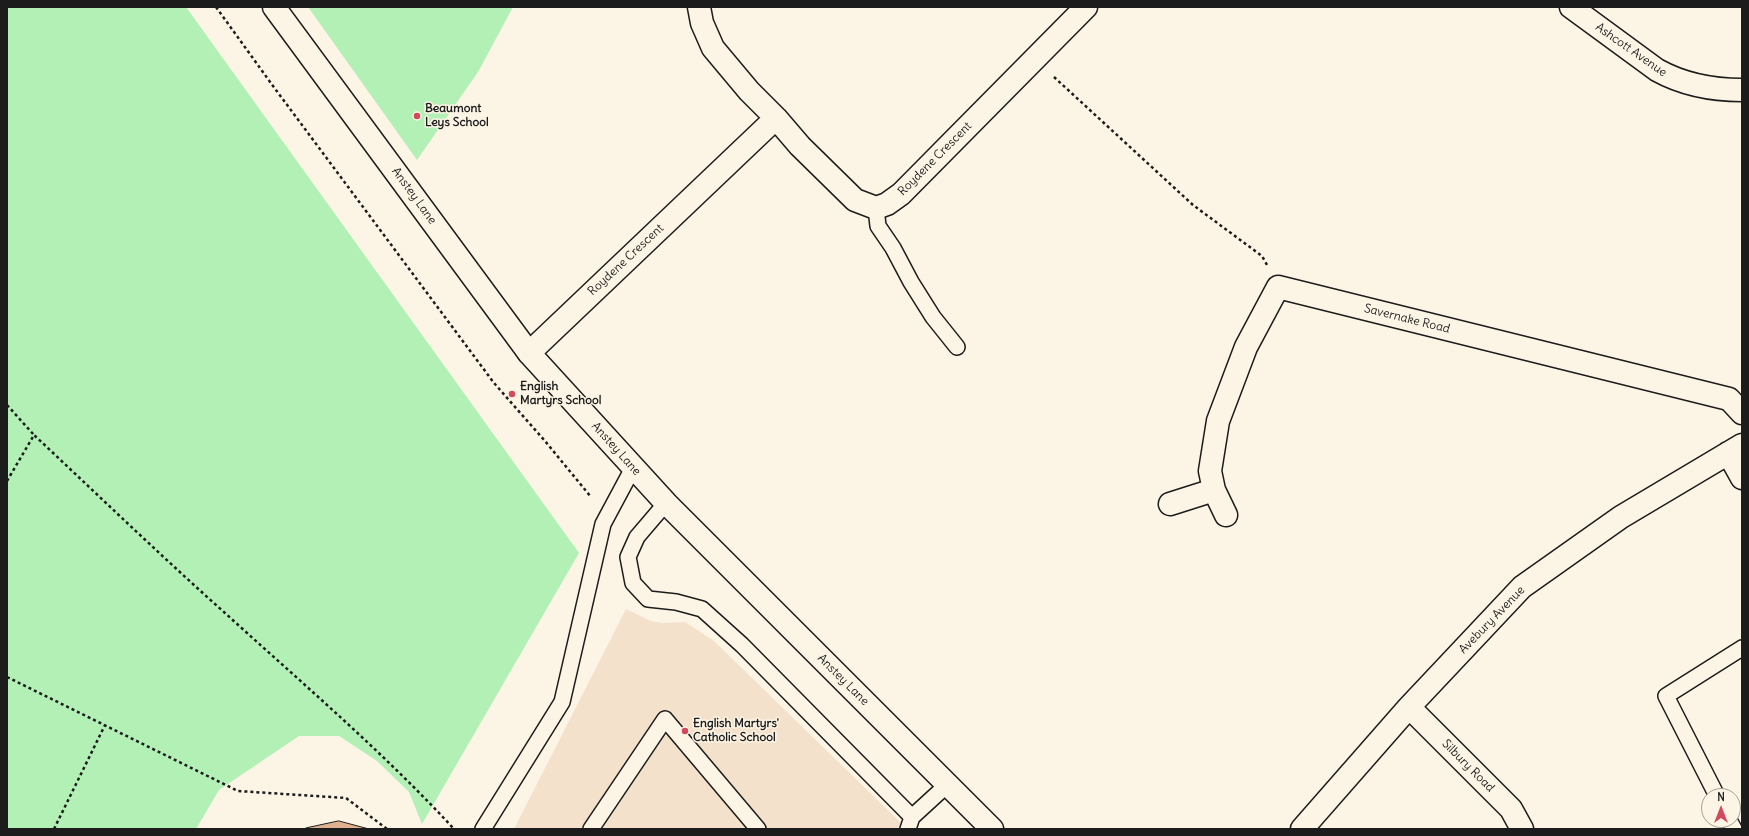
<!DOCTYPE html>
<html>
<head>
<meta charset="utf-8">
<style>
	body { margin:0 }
	#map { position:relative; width:1749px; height:836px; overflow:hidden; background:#fcf5e5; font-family:Delius,sans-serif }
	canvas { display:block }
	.frame { position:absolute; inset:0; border:8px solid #1c1c1c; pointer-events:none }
	.north { position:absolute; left:1701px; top:788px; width:40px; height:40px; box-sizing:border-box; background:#fcf5e5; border:1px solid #a29e95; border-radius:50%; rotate:0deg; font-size:11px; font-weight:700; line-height:16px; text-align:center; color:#1c1c1c }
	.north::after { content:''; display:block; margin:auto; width:14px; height:18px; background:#d1495b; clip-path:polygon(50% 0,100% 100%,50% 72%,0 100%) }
</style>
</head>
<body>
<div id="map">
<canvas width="1749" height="836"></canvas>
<div class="frame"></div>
<div class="north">N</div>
</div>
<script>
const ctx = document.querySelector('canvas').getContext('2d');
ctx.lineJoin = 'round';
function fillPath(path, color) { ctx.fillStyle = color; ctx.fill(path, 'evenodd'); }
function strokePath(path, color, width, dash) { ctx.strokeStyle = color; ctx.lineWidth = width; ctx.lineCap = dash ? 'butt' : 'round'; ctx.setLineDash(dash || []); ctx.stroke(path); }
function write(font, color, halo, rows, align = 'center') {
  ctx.font = font + ' Delius,sans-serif'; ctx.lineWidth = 3; ctx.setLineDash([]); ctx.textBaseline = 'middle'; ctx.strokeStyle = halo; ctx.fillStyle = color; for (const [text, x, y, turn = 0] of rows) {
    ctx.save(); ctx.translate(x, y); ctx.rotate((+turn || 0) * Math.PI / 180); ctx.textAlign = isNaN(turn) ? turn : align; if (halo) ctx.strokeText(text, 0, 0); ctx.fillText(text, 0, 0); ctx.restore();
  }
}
const built = new Path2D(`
	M626 609 651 621 662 623 685 622 714 641 900 822 903 820 913 829H514Z`);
const green = new Path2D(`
	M7 7H186L579 553 422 824 409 792 377 761 339 736H299L219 790 196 829H7Z
	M308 7H513L478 72 417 160Z`);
const building = new Path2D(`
	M339 821 369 829H304L306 828Z`);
const path = new Path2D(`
	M216 7 273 86 494 383 545 441 591 497
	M1054 77 1193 205 1262 256 1267 265
	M7 405 34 435
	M7 481 34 435C98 495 160 555 225 613 303 684 383 752 454 829
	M7 677 238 791 346 798 387 829
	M54 829 105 725`);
const lane = new Path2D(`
	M876 208 878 226 893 248 911 282 933 317 957 347
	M666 503 637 537 628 557 633 583 648 599 676 602 702 609 742 645 912 817
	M1717 796 1666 696 1742 648
	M1729 820 1734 829
	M483 829 562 702 603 524 633 468
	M591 829 665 719 758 829
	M908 829 912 817 948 784`);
const street = new Path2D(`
	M699 7 702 23 713 48 749 91 776 118 800 146 855 200 876 208 887 204 901 194 1086 7
	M1571 7 1657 70C1684 85 1712 90 1742 90
	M529 353 776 118
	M1728 453 1742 478
	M1170 504 1214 490
	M1226 515 1214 490 1210 471 1218 421 1246 347 1278 287 1729 399 1742 413
	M1409 707 1511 809 1522 829
	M1302 829 1409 707 1522 587 1621 517 1742 445`);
const secondary = new Path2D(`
	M274 7 529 353 666 503 992 829`);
const markers = [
	[417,116,4,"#d1495b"],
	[512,394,4,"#d1495b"],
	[685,731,4,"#d1495b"]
];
const streetNames = [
	["Ashcott Avenue",1631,50,35],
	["Roydene Crescent",935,159,-45],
	["Anstey Lane",414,196,54],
	["Roydene Crescent",626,260,-43],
	["Savernake Road",1407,319,14],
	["Anstey Lane",616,449,48],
	["Avebury Avenue",1492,620,-46],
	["Anstey Lane",843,680,45],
	["Silbury Road",1468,766,45]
];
const poiNames = [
	["Beaumont",425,109],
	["Leys School",425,123],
	["English",520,387],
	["Martyrs School",520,401],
	["English Martyrs'",693,724],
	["Catholic School",693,738]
];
fillPath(built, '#f4e1cc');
fillPath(green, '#b2f0b6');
fillPath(building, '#e0b191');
strokePath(building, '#1c1c1c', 1);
strokePath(lane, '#1c1c1c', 18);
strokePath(street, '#1c1c1c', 25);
strokePath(secondary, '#1c1c1c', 25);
strokePath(path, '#1c1c1c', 2.5, [3, 3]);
strokePath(lane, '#fcf5e5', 15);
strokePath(street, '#fcf5e5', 22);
strokePath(secondary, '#fcf5e5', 22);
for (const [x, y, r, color] of markers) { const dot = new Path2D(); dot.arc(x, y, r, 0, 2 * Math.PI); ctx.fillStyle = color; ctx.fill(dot); strokePath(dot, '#fcf5e5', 1.5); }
write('12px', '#1c1c1c', '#fcf5e5', streetNames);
write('bold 12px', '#1c1c1c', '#fcf5e5', poiNames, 'left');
</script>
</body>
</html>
